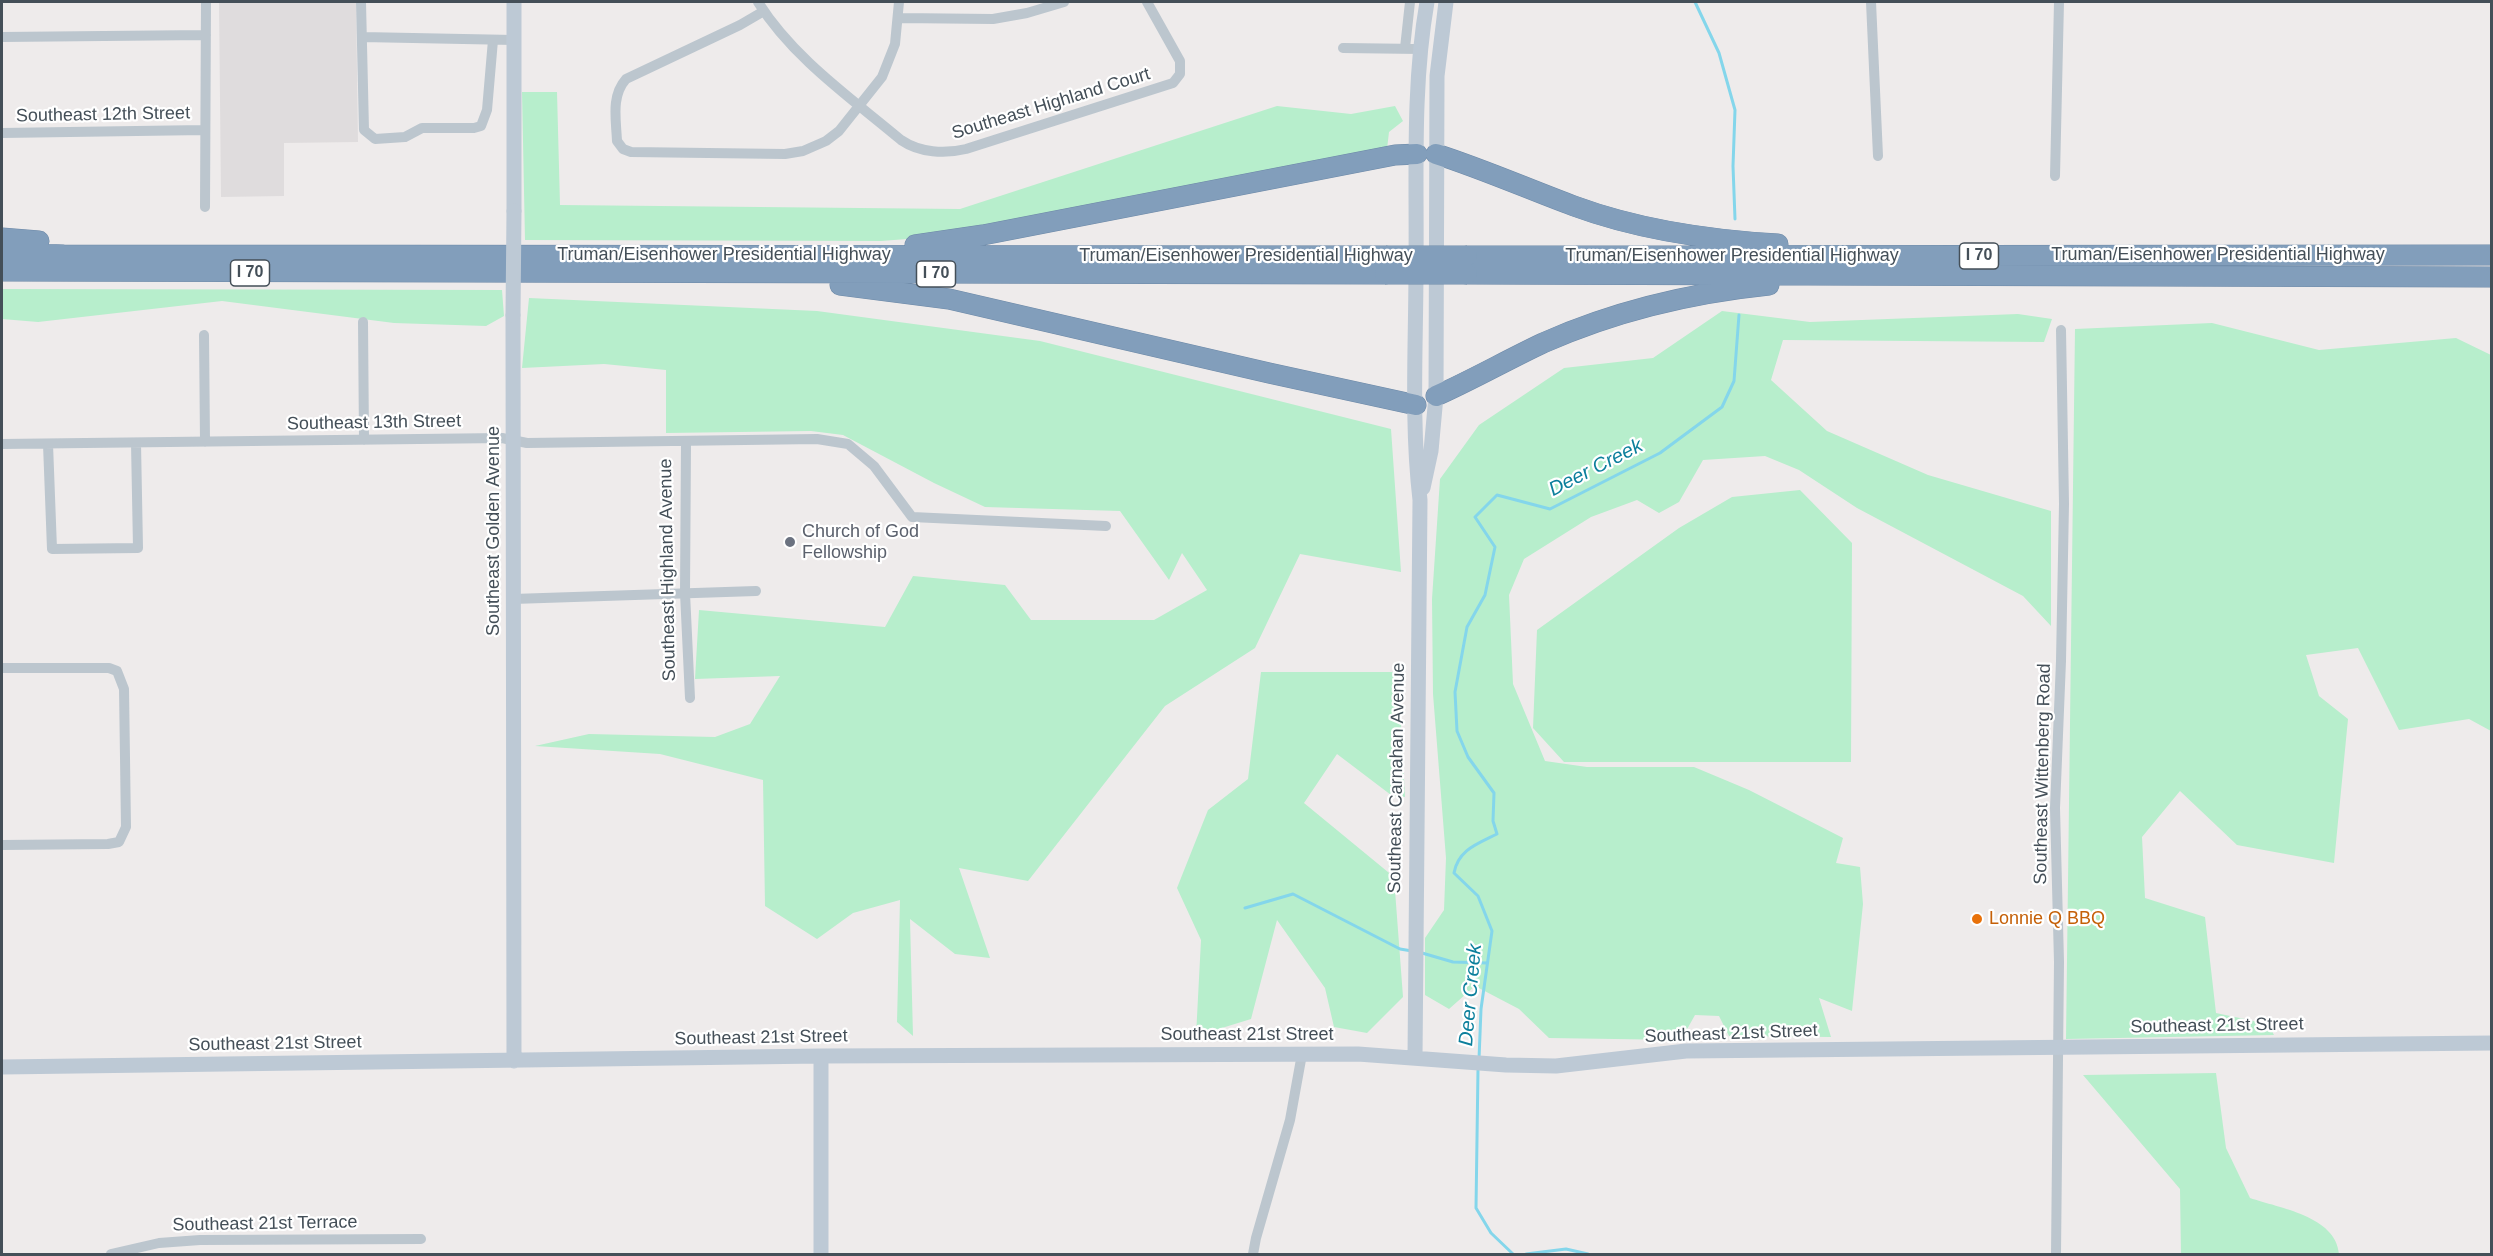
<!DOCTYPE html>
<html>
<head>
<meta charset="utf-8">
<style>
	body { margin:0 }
	#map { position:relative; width:2493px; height:1256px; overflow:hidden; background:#eeebeb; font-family:Helvetica,sans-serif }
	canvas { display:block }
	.frame { position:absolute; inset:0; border:3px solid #444f58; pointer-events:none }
</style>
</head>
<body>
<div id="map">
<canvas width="2493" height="1256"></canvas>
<div class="frame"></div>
</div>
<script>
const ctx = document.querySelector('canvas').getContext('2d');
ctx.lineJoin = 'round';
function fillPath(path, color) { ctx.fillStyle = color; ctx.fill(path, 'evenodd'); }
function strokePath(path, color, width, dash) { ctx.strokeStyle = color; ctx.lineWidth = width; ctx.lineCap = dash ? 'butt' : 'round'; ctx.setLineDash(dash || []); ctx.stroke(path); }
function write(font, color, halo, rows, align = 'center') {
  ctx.font = font + ' Helvetica,sans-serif'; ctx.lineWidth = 4.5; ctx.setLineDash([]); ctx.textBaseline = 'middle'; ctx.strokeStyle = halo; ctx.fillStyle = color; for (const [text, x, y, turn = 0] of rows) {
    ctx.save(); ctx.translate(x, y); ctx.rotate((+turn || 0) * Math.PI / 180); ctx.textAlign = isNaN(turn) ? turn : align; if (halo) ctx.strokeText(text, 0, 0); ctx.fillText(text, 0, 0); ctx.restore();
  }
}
const education = new Path2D(`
	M219 2H356L358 142 284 143V196L221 197Z`);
const green = new Path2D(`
	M522 92H557L560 205 960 209 1277 106 1351 114 1395 106 1403 121 1389 132 1387 149 933 237 881 241 525 240Z
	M2 289 502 290 504 316 486 326 394 323 222 301 38 322 2 319Z
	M529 298 817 311 1040 341 1391 429 1401 572 1300 554 1255 648 1165 706 1028 881 959 868 990 958 955 954 910 919 913 1036 897 1022 900 900 853 913 817 939 765 906 763 780 660 754 535 746 589 734 715 737 750 724 780 676 695 679 699 610 885 627 913 576 1005 585 1031 620H1154L1207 590 1182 553 1169 580 1120 511 985 507 934 483 843 435 811 431 666 433V370L604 364 522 368Z
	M1722 311 1810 322 2018 314 2052 319 2044 342 1783 340 1771 380 1827 431 1928 475 2051 511V626L2023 596 1857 508 1799 470 1765 456 1703 460 1679 502 1659 513 1637 500 1591 517 1524 559 1509 595 1513 684 1545 761 1587 767H1694L1749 790 1843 838 1836 863 1860 867 1863 904 1852 1011 1819 998 1831 1037 1729 1036 1719 1016 1695 1015 1681 1040 1549 1038 1519 1009 1475 986 1449 1009 1425 995V938L1444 910 1446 858 1433 694 1432 599 1440 479 1479 425 1564 368 1653 358Z
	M2212 323 2319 350 2456 338 2491 355V731L2469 719 2399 730 2358 648 2306 655 2319 696 2348 719 2334 863 2237 845 2180 791 2142 837 2145 898 2205 917 2216 1013 2268 1024 2274 1035 2066 1039 2075 329Z
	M1800 490 1852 543 1851 762H1564L1533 728 1537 630 1679 528 1732 497Z
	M1261 672H1398L1405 797 1391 795 1337 754 1304 803 1394 877 1403 997 1367 1033 1334 1027 1325 988 1277 920 1251 1019 1196 1036 1201 940 1177 888 1208 810 1248 779Z
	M2216 1073 2226 1148 2250 1198C2279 1208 2336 1216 2339 1254H2181L2180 1189 2083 1075Z`);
const stream = new Path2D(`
	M1695 2 1719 53 1735 110 1733 166 1735 219
	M1245 908 1293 894 1400 949 1412 951
	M1422 953 1453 962 1487 963
	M1479 1059 1481 1009 1492 931 1478 896 1454 873C1458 850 1477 844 1497 834L1493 821 1494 793 1468 757 1457 731 1455 692 1467 627 1485 595 1495 547 1475 517 1497 495 1550 509 1660 453 1722 407 1734 381 1739 315
	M1478 1069 1476 1208 1491 1233 1513 1254
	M1526 1254 1566 1249 1588 1254`);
const street = new Path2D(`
	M361 2 364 130 375 139 405 137 422 128H474L481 126 487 110 493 40
	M758 2C793 58 851 98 901 140 920 153 945 154 966 149L1173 83 1180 74V61L1147 2
	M1871 2 1878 156
	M764 11 740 25 626 79C611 96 616 119 617 141L623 149 631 152 785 154 803 151 826 141 839 131 882 77 895 44 899 2
	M899 18 993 19 1027 13 1064 2
	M2 37 206 35
	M362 37 514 40
	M1343 48 1420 49
	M1405 48 1410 2
	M2 133 204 130
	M2055 176 2059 2
	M205 207 206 2
	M363 322 364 440
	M204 335 205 442
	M686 442 685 593 690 698
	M2 444 502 438 527 443 817 439 848 444 874 466 912 517 1106 526
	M48 444 52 549 138 548 136 443
	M513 599 756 591
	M2 668H109L117 671 124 689 126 827 119 842 108 844 2 845
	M111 1254 159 1243 200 1240 421 1239
	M1253 1254 1256 1238 1290 1120 1302 1054
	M2056 1254 2059 962 2055 808 2061 661 2064 504 2061 330`);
const secondary = new Path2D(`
	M514 2V211
	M513 315 514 1061
	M1423 488 1431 451 1436 396 1437 76 1446 2
	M1415 1057 1420 500C1411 423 1416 344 1416 267 1417 179 1412 88 1427 2
	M2 1067 821 1056 1358 1054 1506 1065 1556 1066 1686 1051 2492 1043
	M821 1254V1056`);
const highway = new Path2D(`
	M1436 154C1483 169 1528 189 1574 206 1639 230 1709 240 1778 244
	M2 238 39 241
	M915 245 983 235 1395 155 1417 154
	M2 253 64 255 1386 256
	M1467 256 2492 255
	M2 271 1385 274
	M1467 274 2492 277
	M840 285 949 299 1269 373 1416 405
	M1436 396C1472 380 1507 360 1543 343 1615 311 1691 293 1769 285`);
const secondaryBridge = new Path2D(`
	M513 315 514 211`);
const highwayBridge = new Path2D(`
	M1386 256H1467
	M1385 274H1467`);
const markers = [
	[790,542,6,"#6b7280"],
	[1977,919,6,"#e8710a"]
];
const shields = [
	[1979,256,39],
	[250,273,39],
	[936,274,39]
];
const shieldNames = [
	["I 70",1979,256],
	["I 70",250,273],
	["I 70",936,274]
];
const streetNames = [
	["Southeast Highland Court",1051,104,-17],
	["Southeast 12th Street",103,115,-1],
	["Truman/Eisenhower Presidential Highway",724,255],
	["Truman/Eisenhower Presidential Highway",2218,255],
	["Truman/Eisenhower Presidential Highway",1246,256],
	["Truman/Eisenhower Presidential Highway",1732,256],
	["Southeast 13th Street",374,423,-1],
	["Southeast Golden Avenue",494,531,-90],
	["Southeast Highland Avenue",668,570,-91],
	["Southeast Wittenberg Road",2043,774,-89],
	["Southeast Carnahan Avenue",1397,778,-89],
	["Southeast 21st Street",2217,1026,-1],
	["Southeast 21st Street",1731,1034,-2],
	["Southeast 21st Street",1247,1035],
	["Southeast 21st Street",761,1038,-1],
	["Southeast 21st Street",275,1044,-1],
	["Southeast 21st Terrace",265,1224,-1]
];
const worshipNames = [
	["Church of God",802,532],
	["Fellowship",802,553]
];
const foodNames = [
	["Lonnie Q BBQ",1989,919]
];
const waterNames = [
	["Deer Creek",1596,468,-27],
	["Deer Creek",1471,995,-85]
];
fillPath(education, '#dfdcdd');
fillPath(green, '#b7eecc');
strokePath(stream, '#84d6eb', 3);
strokePath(highway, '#6d89a7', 21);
strokePath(street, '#bcc6ce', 10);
strokePath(secondary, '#bdc9d5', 15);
strokePath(highway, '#829ebb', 20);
strokePath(highwayBridge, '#6d89a7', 21, []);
strokePath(secondaryBridge, '#bdc9d5', 15);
strokePath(highwayBridge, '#829ebb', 20);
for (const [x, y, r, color] of markers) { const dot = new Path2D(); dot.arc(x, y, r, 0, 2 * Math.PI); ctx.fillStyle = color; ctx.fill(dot); strokePath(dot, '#fff', 2); }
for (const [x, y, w] of shields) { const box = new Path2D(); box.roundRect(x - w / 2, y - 13, w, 26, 4.5); ctx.fillStyle = '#fff'; ctx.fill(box); strokePath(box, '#444f58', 1.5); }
write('bold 16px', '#444f58', null, shieldNames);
write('18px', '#444f58', '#fff', streetNames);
write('18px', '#5b616d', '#fff', worshipNames, 'left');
write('18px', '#c56008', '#fff', foodNames, 'left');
write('italic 20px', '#0c7f9c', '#fff', waterNames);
</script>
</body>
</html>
